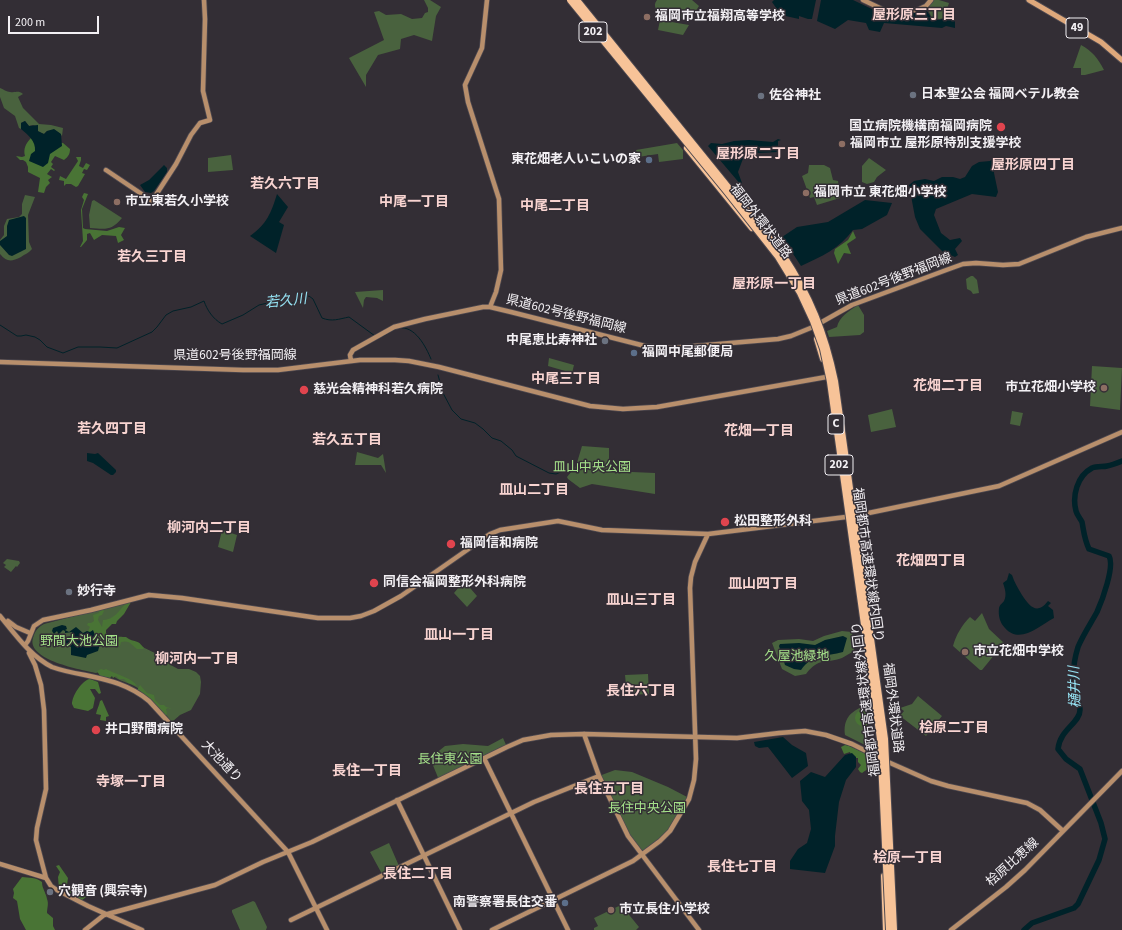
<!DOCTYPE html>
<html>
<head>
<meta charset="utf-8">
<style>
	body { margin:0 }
	#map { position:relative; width:1122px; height:930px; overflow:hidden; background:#332e35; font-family:"Source Sans 3",sans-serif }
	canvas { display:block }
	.scale { position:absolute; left:8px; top:16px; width:91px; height:18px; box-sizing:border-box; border:2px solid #f3f0f4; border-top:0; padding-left:5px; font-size:12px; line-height:14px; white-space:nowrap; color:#f3f0f4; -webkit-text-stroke:3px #332e35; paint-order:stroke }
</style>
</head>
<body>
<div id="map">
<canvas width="1122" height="930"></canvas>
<div class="scale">200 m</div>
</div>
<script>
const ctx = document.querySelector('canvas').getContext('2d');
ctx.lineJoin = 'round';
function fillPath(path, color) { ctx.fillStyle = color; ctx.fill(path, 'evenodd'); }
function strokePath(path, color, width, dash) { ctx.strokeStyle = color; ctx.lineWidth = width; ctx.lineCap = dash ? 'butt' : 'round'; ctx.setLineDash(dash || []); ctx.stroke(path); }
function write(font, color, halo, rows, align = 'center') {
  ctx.font = font + ' "Source Sans 3","Noto Sans JP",sans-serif'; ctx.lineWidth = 3; ctx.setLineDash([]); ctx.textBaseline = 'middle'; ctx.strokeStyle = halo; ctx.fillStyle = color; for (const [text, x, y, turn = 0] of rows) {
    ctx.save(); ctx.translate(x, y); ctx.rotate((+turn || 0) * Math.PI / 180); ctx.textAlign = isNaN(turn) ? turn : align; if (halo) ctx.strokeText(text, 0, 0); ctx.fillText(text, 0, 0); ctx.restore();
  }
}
const green = new Path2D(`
	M424 0H430L441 7 436 16 432 41 414 35 401 39 400 49 378 55 366 75V87L349 58 384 40 374 12 379 11 386 15 401 14 412 19 422 18 425 13 428 12V8Z
	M657 0H692L699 6 690 20 661 15C657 10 652 6 657 0Z
	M933 0H939L949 3 944 18 940 19 932 18 927 8Z
	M660 20 689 25 683 35 658 30Z
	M1081 45C1092 51 1098 58 1104 70L1085 75H1081V68H1073Z
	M0 88C3 89 7 92 10 92 16 93 18 90 23 94L18 97 23 108 39 124 51 125 63 128 62 136C57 130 54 130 47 131L44 134 38 132V127L33 125 29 126 25 121 21 123V129L19 128 15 116 4 108 0 97Z
	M677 143 683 150V159L659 162 658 154 638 157 636 150Z
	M231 155 233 170 208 172V158Z
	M869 158 886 170 877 177 874 182 867 184 862 182V166Z
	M809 165H824L830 168 833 180 838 181 840 198 817 205 814 197 810 198 802 176 808 173Z
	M25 195 35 197 28 215 29 242 32 249C29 253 25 254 21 257 11 262 7 262 0 254V240L4 235V226L7 219 19 217 22 214V204Z
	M94 200 122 218C111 231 106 229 90 228L89 215 92 201Z
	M971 276H973L977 280 979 293 973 294 971 291 967 289 966 279Z
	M383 290V301L377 298 366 297 364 300 363 308 355 292Z
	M858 305 864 315V332L860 335 829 337 827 331 837 327C839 317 849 311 858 305Z
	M549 358 574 365 572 373 548 366Z
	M1092 366 1122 368 1120 410 1090 406Z
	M892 409 896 427 871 432 868 415Z
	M1012 411 1023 413 1020 426 1010 424Z
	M582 446 609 448V471L655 473V494L592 484 580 488 568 479 567 477 576 466Z
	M357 452 378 458 383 454 386 473 381 465H355Z
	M222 530 237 535 233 552 218 547Z
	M7 559 19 561 20 563 17 567 16 566 11 572 4 567 6 565 3 563Z
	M464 581 477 596 467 607 454 593Z
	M132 601 119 618 109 624 104 633 106 637 114 639 122 637 163 657 169 664 178 669H189L196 672 200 676 201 682 200 694 191 710 180 715 172 722C163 711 149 694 136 687 130 683 122 682 116 678 111 674 103 670 96 673 82 670 26 660 33 638 35 631 38 627 44 624Z
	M982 613 989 629 1004 643 982 670H980L953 646C956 635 962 625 970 617L975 621Z
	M842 631 852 632 854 651C850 653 846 656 842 658 825 664 819 657 806 674L795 676 782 669 772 643 778 640 799 639 813 641 824 636Z
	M648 674 649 694 627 695 625 675Z
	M918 696 942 716 926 736 900 716 904 711 900 708 912 704Z
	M864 706 869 747 845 735C843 719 850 712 864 706Z
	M503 738 507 747 439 780 430 758 445 746 463 744 488 746Z
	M615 770 632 772 668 787 689 798 670 831 642 855 628 836 599 776Z
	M389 843 399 866 382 874 370 852Z
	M253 901 255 902 267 927 266 930H240L232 912V910Z
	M621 905 639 927 636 930H594V928L598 926 594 918Z`);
const forest = new Path2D(`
	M31 138 63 143 70 149C70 154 68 157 64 160L55 156 51 162 53 164 51 167 55 170 54 171 51 169 47 174 52 177 48 180 50 183 46 187 44 193 38 192 40 178 28 172V167L26 162 23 160H20L16 156 22 157 25 156C23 149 26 143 31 138Z
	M76 157H81V160L79 166 83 168 86 163 90 165 87 170 84 169 82 173 85 174 78 186 76 187 71 184H66L64 186V181L59 180 60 176 66 179 78 161Z
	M84 193 88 194 82 209 83 228 85 229 107 231 119 227 125 228 121 235 124 240 118 243 116 236 102 235 94 240 90 233 87 234V240L81 247H80L83 241 81 210 84 200 82 197Z
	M853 231 856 238 847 244 851 254 844 253 838 264 834 253 835 249 848 240Z
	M131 602 124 614 117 621 116 624H112L106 630V633C114 640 114 636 123 637 128 637 125 637 129 639 137 643 137 639 144 648L143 649H137C130 644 130 640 121 642L120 646H117L113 641 110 643 109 641 105 639 103 640 105 643 101 645 90 633H87L90 627 87 625 88 623H91L94 621 93 615 99 613 100 610 102 609 104 611 102 615 99 616 98 620 102 627 103 620C119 619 120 604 131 602Z
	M101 669 104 670 106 669C115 674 133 678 137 686L128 683 124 679H119L116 676 113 678 112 676 110 678 100 676 97 671Z
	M90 679 98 682 101 693 99 694 95 689H90L95 698 93 708 88 711 74 708 72 704C72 696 82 680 90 679Z
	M140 685 147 693 154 695 155 700 160 705H164L166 707 170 708 171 709 168 708 166 709 167 713 166 716 150 701V699L142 693 140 691 137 690Z
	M102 700 109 716 106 717V721L100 720 101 715 96 714C97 709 99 706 100 701Z
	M855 718a8 8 0 1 1 16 0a8 8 0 1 1-16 0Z
	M845 745 849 746 875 758 877 761 876 765 873 769 869 768 862 773 860 772 858 769 861 765 858 762V758H854L851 755 850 752 844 754 841 747Z
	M59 865 68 878 67 885 72 887 81 882 86 887 81 893 82 894 89 892 90 894 81 901 59 889 58 877 60 872 56 866Z
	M22 877C29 878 36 877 42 882 42 889 46 892 47 899 49 904 47 908 47 913L53 918V926L55 930H26L20 919 17 901 13 898 14 893 13 889Z`);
const water = new Path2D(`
	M774 0H816L812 19H808L799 16V19L781 15 772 2Z
	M821 0H853L874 10 886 13 927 11 932 19 939 20 952 16 955 21V28L946 26 942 28 884 23 880 32 869 30 866 23 848 20 835 29 817 21Z
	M25 121 29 126 38 125V131L44 134 47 131 54 129 61 134 62 146 50 154 48 163 43 167 29 161 31 154 35 151C36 141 28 135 21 129V123Z
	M778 139 781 140 778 141V152L758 153 744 156 738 172 742 183 741 185 708 146 711 143 722 144 734 141 749 140 773 142Z
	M995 157 994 173 998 192 996 197 972 194 936 209 934 215 941 233 950 240 960 238 962 241 955 249 958 255 955 257 943 252 920 229 915 217 909 185 914 181 925 179 934 181 942 177H953L960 179 965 177 972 166 979 162 990 161Z
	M164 165 167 168V172L154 191 151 193 145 192 140 185 149 180Z
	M277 194 288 207 279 222 284 225 276 253 250 236C267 224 271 213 277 194Z
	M865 200 892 203 887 215 862 229 853 230C840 248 821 257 801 266L782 237 797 227 828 222Z
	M24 216 26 218V249L12 256 9 255 0 245V241L7 236V226L9 220Z
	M87 453 95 454 98 453 116 470V472L113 475H111L93 463 87 461Z
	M1009 573 1012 575C1014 582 1018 588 1022 595 1030 607 1037 615 1048 601L1051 603 1048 606 1053 610 1054 618C1039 626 1020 645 1005 628 1000 623 998 616 999 608 1000 604 1002 604 1004 601 1007 595 1005 589 1003 583L1007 580Z
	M62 625 66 626 67 629 65 630 69 632 76 627 83 633 87 631 90 632 93 630 95 635 99 638 100 644 98 651 87 655 86 658 71 655V647L69 646 72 644V643L65 644 64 641 67 637 72 636V632L65 633V631L63 630 56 637 58 633 57 631 54 634 52 631 53 628Z
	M843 636 847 638 843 652C826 657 813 653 801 670L794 669 785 665 779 646 780 644 799 643 815 645 825 640Z
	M783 737 792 745 806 753 808 766 792 778 768 747 759 748 755 746 754 742Z
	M852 753 856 757V767L846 780 839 802 835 836V846L825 873 790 869V861L798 849 807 843 811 829 809 810 802 801 800 781 811 772 825 777 845 755Z`);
const stream = new Path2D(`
	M0 325 17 336H21L26 335 35 337 40 340 47 347 63 353 78 347H100L117 348 152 332 157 327 166 315 173 311 191 307 204 301C207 310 213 319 222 324L243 315 259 305 272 302 289 304 309 296 313 299 322 318C332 322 339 319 349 317L375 336
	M383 336C388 334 393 329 398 328 415 325 426 347 431 359
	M438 375 443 393 452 410 461 419 475 423 483 429 492 438 501 441 512 450 516 456 549 473 556 474 568 469`);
const river = new Path2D(`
	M1024 930 1032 923 1074 908 1078 904 1099 860 1105 839 1101 823 1080 769 1066 759 1058 749C1060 729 1080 723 1080 710 1080 704 1076 696 1075 689 1072 676 1074 660 1078 647 1083 635 1091 623 1097 612 1102 601 1115 566 1109 556L1089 549C1084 538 1084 532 1082 522 1080 518 1077 515 1076 511 1072 496 1077 476 1092 468 1097 466 1103 467 1107 466 1112 465 1117 463 1122 461`);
const secondary = new Path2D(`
	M487 0 482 48 465 85 468 102 499 199 501 270 496 292 490 307
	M863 0 884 10H917L926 6 931 0
	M106 170 152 201 176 164 191 135 200 123 210 120 203 91 205 19 204 0
	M351 361 350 355 353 350 394 327 425 319 483 307H490L511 312 645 346 671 348 778 339 791 336 813 327 852 305 949 269 963 264 976 263 1003 265 1019 264 1086 237 1122 228
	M0 362 243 370H278L360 360H395L409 361 439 367 590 406 623 409 657 407 832 376
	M0 616C15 634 30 656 52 667 63 671 74 673 85 675 109 680 130 685 149 701L288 852 327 930
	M8 621 16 627 30 633
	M25 645 28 641 34 626 43 620 91 610 149 595 182 598 318 618H350L361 616 374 611 401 596 490 534 500 530 558 521 602 530 708 534 854 516 999 486 1122 432
	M29 653 35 665 41 685 44 710 46 789 37 828 36 840 46 878 51 886 57 890 88 906 142 930
	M584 734 599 776 628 836 699 930
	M484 758 568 930
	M397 800 460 930
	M0 864 46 878
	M291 920 534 802 599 776
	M85 930 104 915 215 885 263 862 312 842 507 747 523 740 551 735 584 734 737 738 779 733 805 731 826 735 852 744 888 762 931 781 948 786 1027 803 1040 810 1063 831
	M492 930 633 861 660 841 670 831 689 799 694 780 696 759 690 588 691 577 695 562 708 534
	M951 930 1006 887 1025 870 1122 771`);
const primary = new Path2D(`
	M1029 0 1101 42 1122 60`);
const highway = new Path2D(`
	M687 148 752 228
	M817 339 823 359
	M884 876 886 930`);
const highwayBridge = new Path2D(`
	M570 0 727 192 778 257 800 293 813 321 823 349 830 382 880 739 889 930
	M577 0 783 255C810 296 825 333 835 381L885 739 894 930`);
const markers = [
	[647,17,4,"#8d6e63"],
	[913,95,4,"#6b7280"],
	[761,96,4,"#6b7280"],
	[1001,127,5,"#e0444e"],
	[842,144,4,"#8d6e63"],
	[649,160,4,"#5c6f8a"],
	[806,193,4,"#8d6e63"],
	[117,202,4,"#8d6e63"],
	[605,341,4,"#6b7280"],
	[634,353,4,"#5c6f8a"],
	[1104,388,4,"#8d6e63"],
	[304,390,5,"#e0444e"],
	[725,522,5,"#e0444e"],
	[451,544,5,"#e0444e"],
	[374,583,5,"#e0444e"],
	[69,592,4,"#6b7280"],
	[965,652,4,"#8d6e63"],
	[96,730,5,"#e0444e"],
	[50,892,4,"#6b7280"],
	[565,903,4,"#5c6f8a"],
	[611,910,4,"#8d6e63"]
];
const shields = [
	[1077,28,22],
	[593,32,28],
	[836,424,16],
	[839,465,28]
];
const shieldNames = [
	["49",1077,28],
	["202",593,32],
	["C",836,424],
	["202",839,465]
];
const poiNames = [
	["福岡市立福翔高等学校",655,17],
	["日本聖公会 福岡ベテル教会",921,95],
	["佐谷神社",769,96],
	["国立病院機構南福岡病院",992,127,"right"],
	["福岡市立 屋形原特別支援学校",850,144],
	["東花畑老人いこいの家",641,160,"right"],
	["福岡市立 東花畑小学校",814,193],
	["市立東若久小学校",125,202],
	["中尾恵比寿神社",597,341,"right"],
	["福岡中尾郵便局",642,353],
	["市立花畑小学校",1096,388,"right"],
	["慈光会精神科若久病院",313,390],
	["松田整形外科",734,522],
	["福岡信和病院",460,544],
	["同信会福岡整形外科病院",383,583],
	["妙行寺",77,592],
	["市立花畑中学校",973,652],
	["井口野間病院",105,730],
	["穴観音 (興宗寺)",58,892],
	["南警察署長住交番",557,903,"right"],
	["市立長住小学校",619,910]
];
const streetNames = [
	["福岡外環状道路",760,222,52],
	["県道602号後野福岡線",894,280,-21],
	["県道602号後野福岡線",566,315,14],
	["県道602号後野福岡線",235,356],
	["福岡都市高速環状線内回り",867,565,82],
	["福岡都市高速環状線外回り",867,699,-97],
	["福岡外環状道路",892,708,83],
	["大池通り",221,762,47],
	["桧原比恵線",1013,863,-42]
];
const parkNames = [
	["皿山中央公園",592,468],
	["野間大池公園",79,642],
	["久屋池緑地",797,657],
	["長住東公園",450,760],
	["長住中央公園",647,809]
];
const neighbourhoodNames = [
	["屋形原三丁目",914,16],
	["屋形原二丁目",758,155],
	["屋形原四丁目",1033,166],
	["若久六丁目",285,185],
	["中尾一丁目",414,203],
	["中尾二丁目",555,207],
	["若久三丁目",152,258],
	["屋形原一丁目",774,285],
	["中尾三丁目",566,380],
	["花畑二丁目",948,387],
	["若久四丁目",112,430],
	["花畑一丁目",759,432],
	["若久五丁目",347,441],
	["皿山二丁目",534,491],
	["柳河内二丁目",209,529],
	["花畑四丁目",931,562],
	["皿山四丁目",763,585],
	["皿山三丁目",641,601],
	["皿山一丁目",459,636],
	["柳河内一丁目",197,660],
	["長住六丁目",641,692],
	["桧原二丁目",954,729],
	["長住一丁目",367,772],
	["寺塚一丁目",131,783],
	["長住五丁目",609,790],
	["桧原一丁目",908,859],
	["長住七丁目",742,868],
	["長住二丁目",418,875]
];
const waterNames = [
	["若久川",286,302,-6],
	["樋井川",1076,687,-92]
];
fillPath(green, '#49623e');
fillPath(forest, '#497435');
fillPath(water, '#002229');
strokePath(stream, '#002229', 1);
strokePath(river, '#002229', 5.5);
strokePath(secondary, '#4e4950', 6);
strokePath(primary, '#4e4950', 7);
strokePath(highway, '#4e4950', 8);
strokePath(secondary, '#b88f6c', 4.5);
strokePath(primary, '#dea87b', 5);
strokePath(highway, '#f7c398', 6);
strokePath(highwayBridge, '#4e4950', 8, []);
strokePath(highwayBridge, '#f7c398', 6);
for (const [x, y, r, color] of markers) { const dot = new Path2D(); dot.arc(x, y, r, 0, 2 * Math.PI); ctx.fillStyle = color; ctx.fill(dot); strokePath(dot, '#332e35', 1.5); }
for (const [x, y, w] of shields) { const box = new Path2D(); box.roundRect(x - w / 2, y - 10, w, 20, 3); ctx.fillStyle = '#332e35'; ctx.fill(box); strokePath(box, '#f3f0f4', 1); }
write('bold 12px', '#f3f0f4', null, shieldNames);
write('bold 13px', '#f3f0f4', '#332e35', poiNames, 'left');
write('13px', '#f3f0f4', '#332e35', streetNames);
write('13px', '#a5e28a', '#332e35', parkNames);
write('bold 14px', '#f8d4d1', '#332e35', neighbourhoodNames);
write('italic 14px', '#96e4f5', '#332e35', waterNames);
</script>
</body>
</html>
